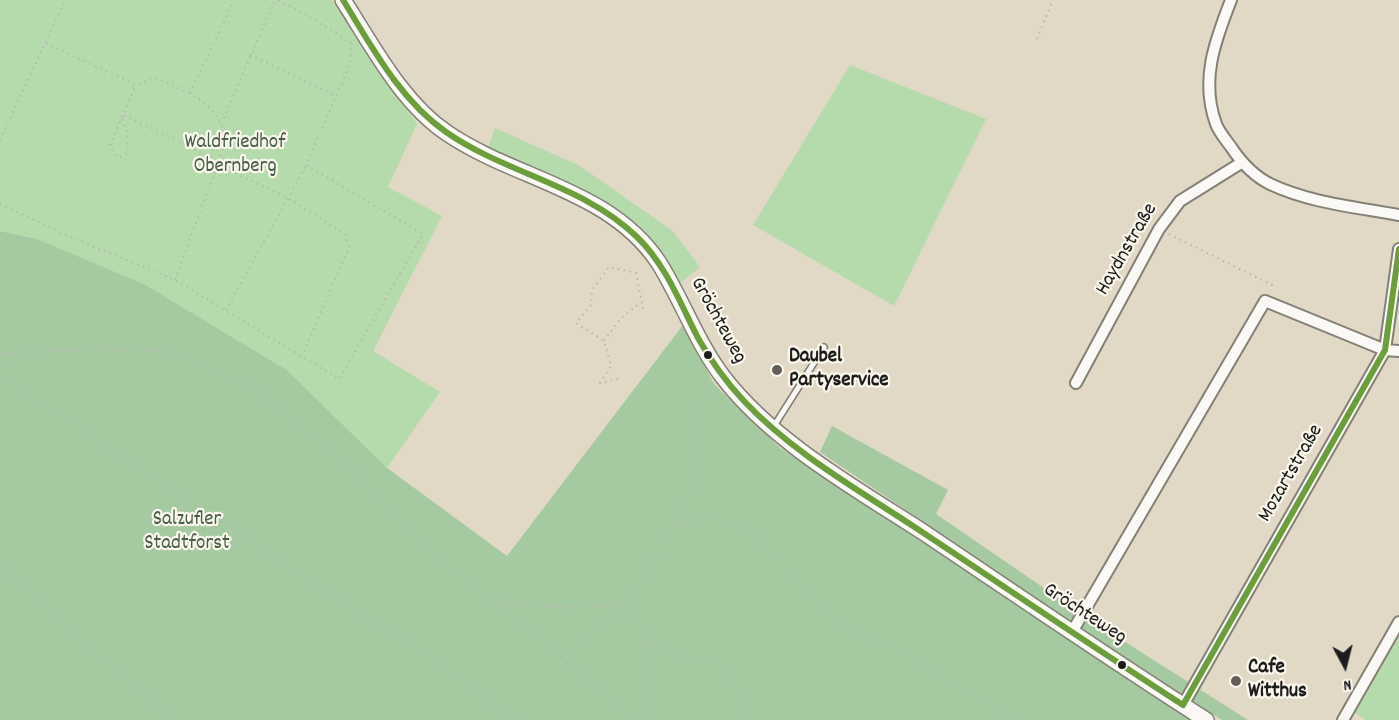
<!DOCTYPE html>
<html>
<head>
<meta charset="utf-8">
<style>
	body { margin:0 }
	#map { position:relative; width:1399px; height:720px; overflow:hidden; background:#e1d9c6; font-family:Dekko,sans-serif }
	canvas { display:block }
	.north { position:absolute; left:1315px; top:636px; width:60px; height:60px; -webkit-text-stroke:4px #fbf7ec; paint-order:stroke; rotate:173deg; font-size:16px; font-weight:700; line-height:24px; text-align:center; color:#1c1c1c }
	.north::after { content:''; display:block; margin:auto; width:21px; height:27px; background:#1c1c1c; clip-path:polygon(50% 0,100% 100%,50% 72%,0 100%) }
</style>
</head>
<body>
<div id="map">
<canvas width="1399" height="720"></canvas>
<div class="north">N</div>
</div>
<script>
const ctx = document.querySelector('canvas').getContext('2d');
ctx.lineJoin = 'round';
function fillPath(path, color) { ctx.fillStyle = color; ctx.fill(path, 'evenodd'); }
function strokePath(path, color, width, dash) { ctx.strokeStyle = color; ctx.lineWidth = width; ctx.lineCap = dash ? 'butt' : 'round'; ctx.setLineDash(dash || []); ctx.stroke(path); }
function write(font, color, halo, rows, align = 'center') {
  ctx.font = font + ' Dekko,sans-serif'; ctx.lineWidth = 4.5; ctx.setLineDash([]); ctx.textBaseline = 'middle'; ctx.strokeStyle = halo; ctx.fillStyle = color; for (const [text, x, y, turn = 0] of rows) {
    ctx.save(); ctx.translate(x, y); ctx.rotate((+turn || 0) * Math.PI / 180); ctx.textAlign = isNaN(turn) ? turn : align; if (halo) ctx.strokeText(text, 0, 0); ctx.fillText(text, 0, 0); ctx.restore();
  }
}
const green = new Path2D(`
	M0 0H332L417 124 388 187 442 216 373 351 440 392 387 468 287 370 144 284 37 239 0 231Z
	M850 65 986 119 894 306 753 225Z
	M495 128 580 166 673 231 700 267 677 286 654 244 626 218 575 187 487 150Z
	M1399 633V720H1366L1355 713Z`);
const forest = new Path2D(`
	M0 231 37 239 144 284 287 370 387 468 507 556 683 325 714 384 779 447 1192 720H0Z
	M832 426 948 490 936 514 1089 619 1248 720H1222L973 560 922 521 820 452Z`);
const path = new Path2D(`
	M1037 39 1053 0
	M46 43 136 85 155 78C188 92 218 101 226 141L175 280
	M250 55 336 96
	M190 93 234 0
	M124 115 211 157 218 165 288 198 345 234 349 247 302 356
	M122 119 127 131 128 152 121 157 115 155 110 145 136 85
	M221 124 275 0
	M0 140 65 0
	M0 204 73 238 175 280 339 379 423 234 306 165 350 64 351 43 302 12 277 0
	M1169 234 1272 285 1270 290
	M226 310 306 166
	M604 341 620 319 641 302
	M0 353 108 349 165 351 195 360 264 395 342 461 407 528 487 599 539 638 631 720
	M0 368 1 353
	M0 376 366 618 425 652 515 720
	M618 379 600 383 611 366 604 341 576 323 591 305 592 290 609 267 636 273 643 309
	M673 528 696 518 722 519 757 536 835 623 910 657 1016 720
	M0 567 173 720
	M490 599 563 608 628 604
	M628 604 648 640 653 720
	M648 640 685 660 717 661 736 691 747 720
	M561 657 628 604 673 528 690 489 707 377`);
const lane = new Path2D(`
	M774 426 824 347`);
const street = new Path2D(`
	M1231 0C1215 41 1200 80 1216 124 1219 132 1226 140 1231 147 1241 162 1254 176 1270 184 1310 203 1356 207 1399 215
	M1076 383 1159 229 1180 201 1241 163
	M1072 632 1265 301 1385 350 1399 351
	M1183 705 1385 350 1399 249
	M1343 720 1399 622`);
const secondary = new Path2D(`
	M343 0C372 45 402 103 447 133 516 180 610 189 659 263 682 300 697 343 723 377 773 442 855 488 923 532 1017 595 1110 659 1206 720`);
const bus1 = new Path2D(`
	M343 0C372 47 400 100 446 132 506 174 584 185 637 237 666 265 680 303 698 338 711 361 726 382 744 401 793 453 857 489 916 528 1005 587 1093 647 1183 705L1385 350 1399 249`);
const markers = [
	[708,355,5,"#1c1c1c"],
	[777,370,6,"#615e58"],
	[1122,665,5,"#1c1c1c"],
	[1236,681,6,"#615e58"]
];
const parkNames = [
	["Waldfriedhof",235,144],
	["Obernberg",235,168],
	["Salzufler",187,521],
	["Stadtforst",187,545]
];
const streetNames = [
	["Haydnstraße",1128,250,-60],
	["Gröchteweg",717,321,61],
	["Mozartstraße",1292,474,-60],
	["Gröchteweg",1084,615,33]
];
const poiNames = [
	["Daubel",789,358],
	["Partyservice",789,382],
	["Cafe",1248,669],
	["Witthus",1248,693]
];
fillPath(green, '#b5dbad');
fillPath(forest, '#a5c9a0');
strokePath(lane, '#858077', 8);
strokePath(street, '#858077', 14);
strokePath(secondary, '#858077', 18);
strokePath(path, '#b7b6b2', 2, [1.5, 4.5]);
strokePath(lane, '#faf9f6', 5);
strokePath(street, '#faf9f6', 10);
strokePath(secondary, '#faf9f6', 15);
strokePath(bus1, '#6d9e3c', 6);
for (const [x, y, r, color] of markers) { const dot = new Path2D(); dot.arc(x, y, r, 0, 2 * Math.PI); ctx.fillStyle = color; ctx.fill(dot); strokePath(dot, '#fbf7ec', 2); }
write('21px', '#455f48', '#fbf7ec', parkNames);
write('21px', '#1c1c1c', '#fbf7ec', streetNames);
write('bold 21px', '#1c1c1c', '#fbf7ec', poiNames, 'left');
</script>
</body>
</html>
